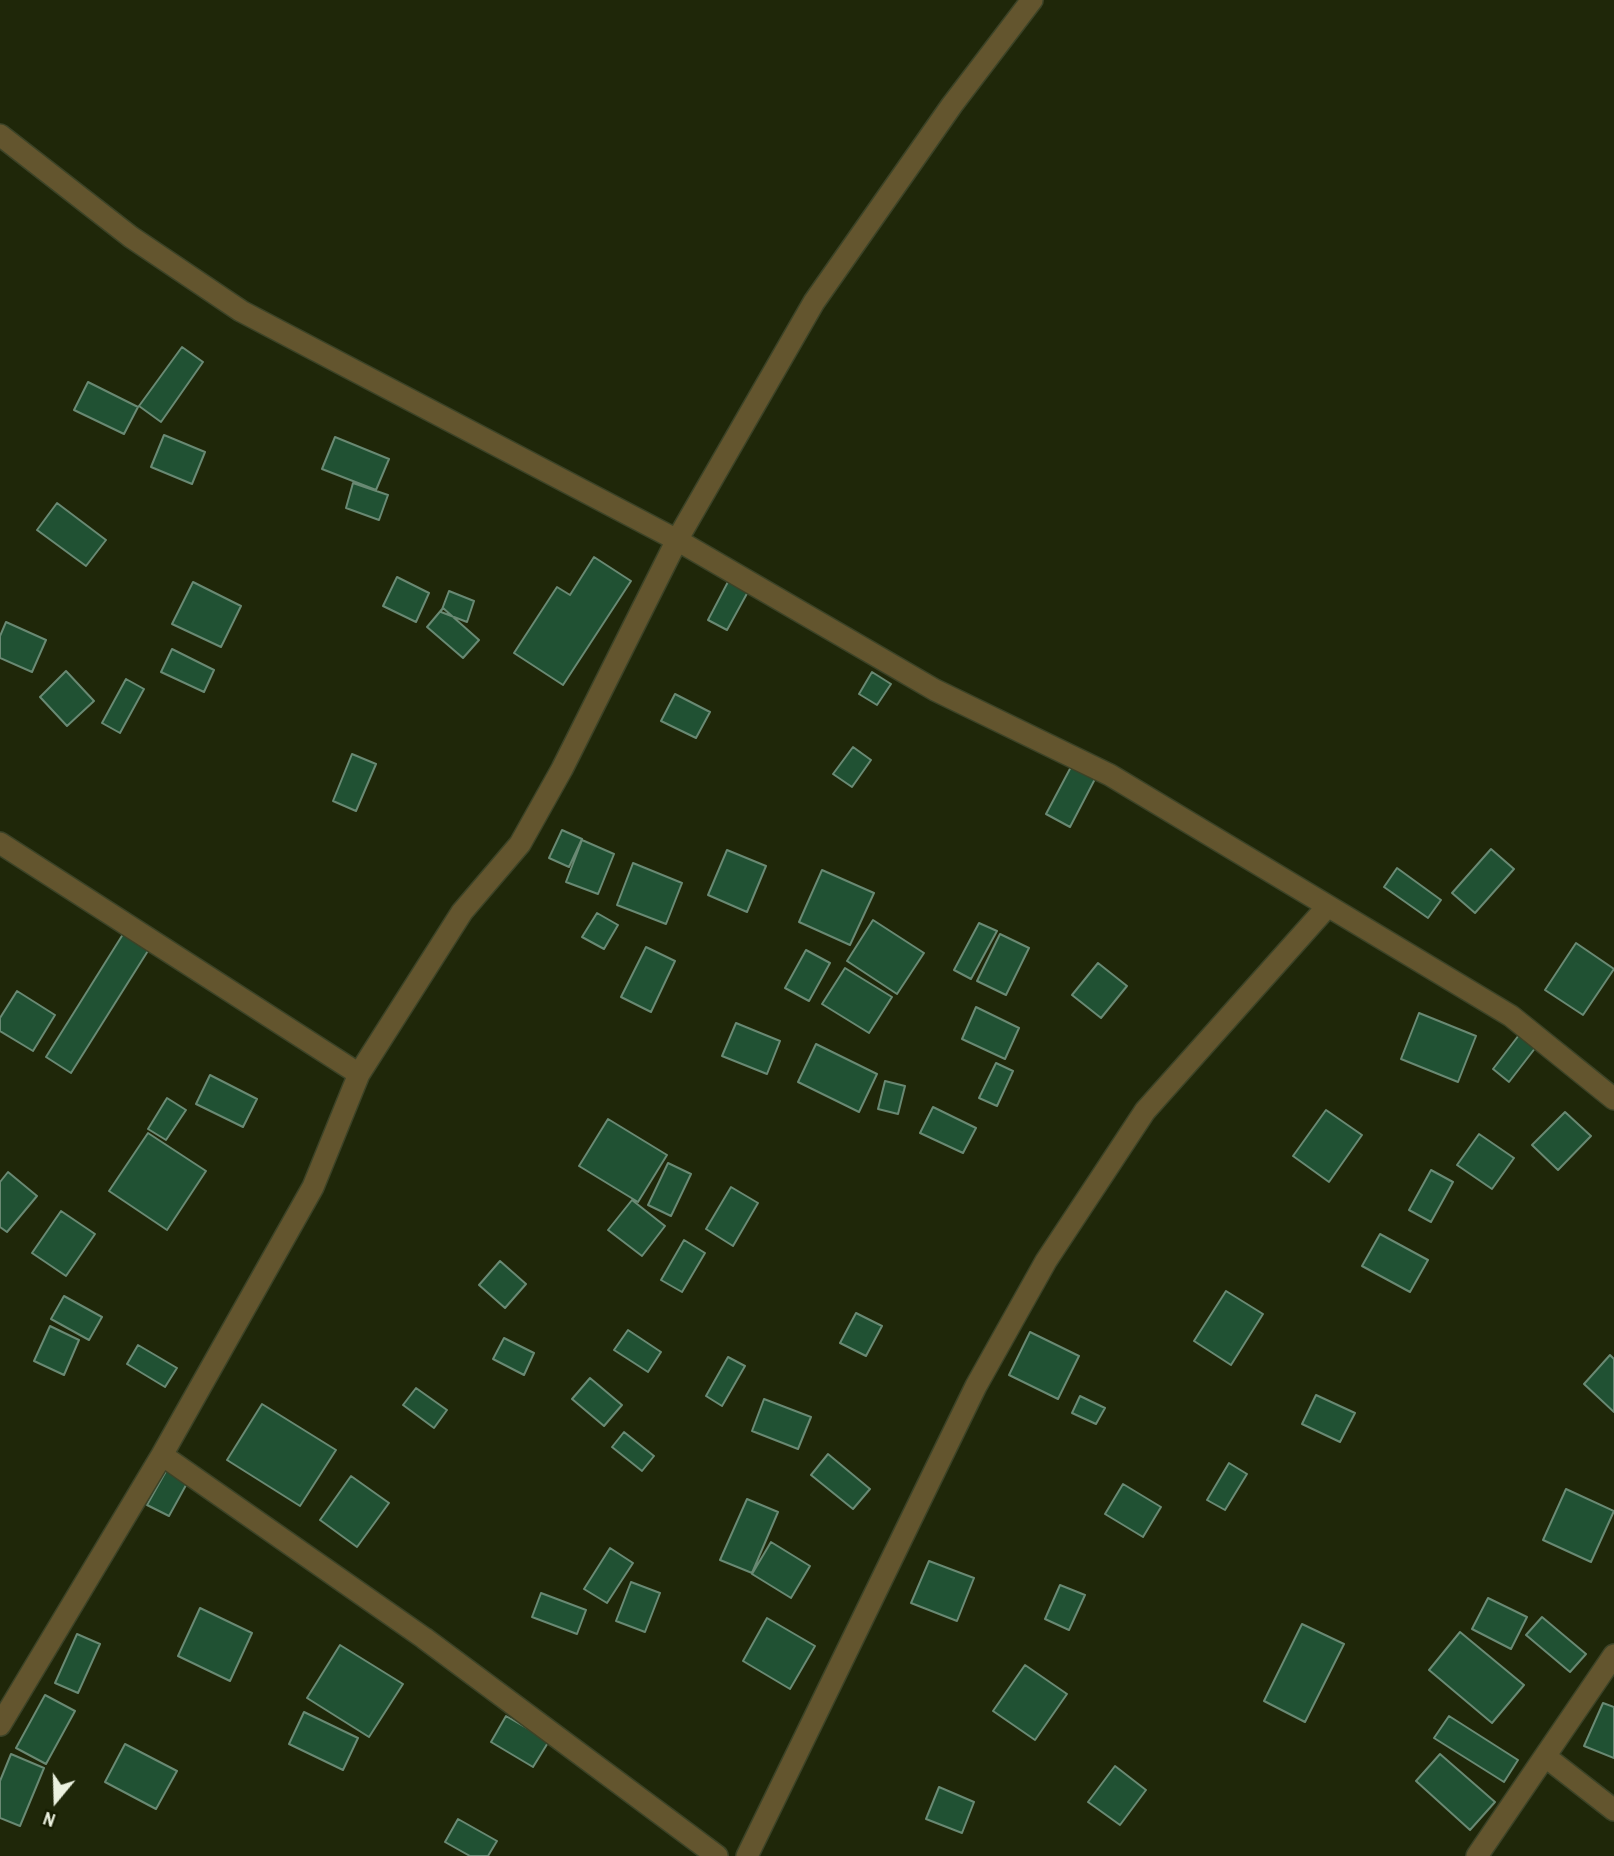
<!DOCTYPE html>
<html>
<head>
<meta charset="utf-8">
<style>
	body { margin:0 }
	#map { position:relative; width:1614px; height:1856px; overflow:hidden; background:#1f2709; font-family:"Archivo Narrow",sans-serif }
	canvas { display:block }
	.north { position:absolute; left:21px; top:1765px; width:70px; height:70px; -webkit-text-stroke:5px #161d01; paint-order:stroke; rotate:199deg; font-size:19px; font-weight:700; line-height:28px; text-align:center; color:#ebf1df }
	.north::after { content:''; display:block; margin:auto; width:24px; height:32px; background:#ebf1df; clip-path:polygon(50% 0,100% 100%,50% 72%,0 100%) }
</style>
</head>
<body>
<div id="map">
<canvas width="1614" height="1856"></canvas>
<div class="north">N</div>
</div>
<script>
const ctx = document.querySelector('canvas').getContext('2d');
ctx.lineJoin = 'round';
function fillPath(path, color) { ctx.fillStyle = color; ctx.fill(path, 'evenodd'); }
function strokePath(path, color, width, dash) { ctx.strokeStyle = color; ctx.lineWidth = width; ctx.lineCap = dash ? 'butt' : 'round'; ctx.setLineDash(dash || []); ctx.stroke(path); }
const building = new Path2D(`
	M182 347 203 362 161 422 139 406Z
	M88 382 138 407 124 434 74 410Z
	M164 435 205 452 192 484 151 467Z
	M335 437 389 459 376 490 322 469Z
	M353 483 388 495 379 520 346 508Z
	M57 503 106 540 86 566 37 530Z
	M594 557 631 581 563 685 514 653 557 587 570 595Z
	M397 577 429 593 416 622 383 606Z
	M730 578 750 588 727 630 708 620Z
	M193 582 241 606 221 647 172 624Z
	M449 591 474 601 467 622 441 612Z
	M443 608 479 640 463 658 427 627Z
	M6 622 46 640 32 672 0 658V636Z
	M172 649 214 670 204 692 161 672Z
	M66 671 94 701 67 726 40 697Z
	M872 672 891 684 877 705 859 694Z
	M126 679 144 689 120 733 102 723Z
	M675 694 710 712 696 738 661 721Z
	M853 747 871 760 852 787 833 774Z
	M352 754 376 764 356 811 333 801Z
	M1072 765 1096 777 1070 827 1046 814Z
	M562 830 582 839 569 867 549 858Z
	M582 840 614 854 598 894 566 882Z
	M1491 849 1514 869 1475 913 1452 893Z
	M727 850 766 866 747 912 708 895Z
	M633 863 682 883 666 924 617 905Z
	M1397 868 1441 900 1428 918 1384 887Z
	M822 870 874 893 850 945 799 922Z
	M597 913 618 925 604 949 582 937Z
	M873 920 924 953 897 994 847 961Z
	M979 923 997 931 971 979 954 970Z
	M125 931 151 946 71 1073 46 1057Z
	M1000 934 1029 948 1006 995 977 981Z
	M1576 943 1614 969 1583 1015 1545 990Z
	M646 947 675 961 651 1012 621 997Z
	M806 950 830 963 809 1001 785 988Z
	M1098 963 1127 986 1101 1018 1072 995Z
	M845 968 892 997 869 1033 822 1004Z
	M17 991 55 1015 33 1051 0 1031V1018Z
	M976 1007 1019 1028 1005 1059 962 1039Z
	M1419 1013 1476 1036 1458 1082 1401 1059Z
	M736 1023 780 1041 767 1074 722 1056Z
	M1519 1035 1536 1047 1509 1082 1493 1069Z
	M816 1044 877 1074 859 1112 798 1082Z
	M996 1063 1013 1071 997 1106 979 1098Z
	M210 1075 257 1099 243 1127 196 1104Z
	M885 1081 905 1086 898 1114 878 1109Z
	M167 1098 186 1110 166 1140 148 1129Z
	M933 1107 976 1128 963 1153 920 1133Z
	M1326 1110 1362 1135 1329 1182 1293 1156Z
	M1565 1112 1591 1136 1558 1170 1532 1145Z
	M608 1119 667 1155 638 1202 579 1166Z
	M148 1133 206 1171 167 1230 109 1191Z
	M1479 1134 1514 1158 1492 1189 1457 1165Z
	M668 1163 691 1174 671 1216 648 1205Z
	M1431 1170 1453 1182 1431 1222 1409 1210Z
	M8 1172 37 1196 7 1232 0 1227V1182Z
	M731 1187 758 1203 733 1246 706 1229Z
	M632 1200 665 1226 642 1256 608 1230Z
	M61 1211 95 1234 66 1276 32 1253Z
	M1380 1234 1428 1260 1410 1292 1362 1266Z
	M684 1240 705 1253 682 1292 661 1280Z
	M500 1261 526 1284 505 1308 479 1285Z
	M1226 1291 1263 1314 1231 1365 1194 1341Z
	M64 1296 102 1317 89 1340 51 1319Z
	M856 1313 882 1326 866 1356 840 1343Z
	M50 1326 79 1340 64 1375 34 1361Z
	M628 1330 661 1352 648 1372 614 1350Z
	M1030 1332 1079 1356 1058 1399 1009 1375Z
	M504 1338 534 1353 524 1375 493 1359Z
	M138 1345 177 1368 165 1387 127 1364Z
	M1610 1355 1614 1359V1412L1584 1384Z
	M728 1357 745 1366 722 1406 706 1396Z
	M590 1378 622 1405 604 1426 572 1399Z
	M416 1388 447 1410 434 1428 403 1405Z
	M1316 1395 1355 1413 1340 1442 1302 1424Z
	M1080 1396 1105 1408 1096 1424 1072 1413Z
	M764 1399 811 1417 798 1449 752 1431Z
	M262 1404 336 1450 300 1506 227 1460Z
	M624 1432 654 1456 642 1471 612 1447Z
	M828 1454 870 1489 853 1509 811 1475Z
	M1229 1463 1247 1474 1225 1510 1207 1500Z
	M170 1464 191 1476 169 1516 147 1505Z
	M351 1476 389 1503 357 1547 320 1520Z
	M1123 1484 1161 1507 1143 1537 1105 1514Z
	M1566 1489 1614 1511 1591 1562 1543 1540Z
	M747 1499 778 1512 752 1573 720 1560Z
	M771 1542 810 1566 791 1598 752 1574Z
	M610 1548 633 1563 607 1603 584 1589Z
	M929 1561 974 1578 957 1621 911 1603Z
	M631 1582 660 1593 645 1632 616 1621Z
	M1060 1585 1085 1595 1069 1630 1045 1619Z
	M541 1593 586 1610 577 1634 532 1617Z
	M1488 1598 1527 1617 1511 1649 1472 1629Z
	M200 1608 252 1633 230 1681 178 1656Z
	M1542 1617 1586 1654 1570 1672 1526 1635Z
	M767 1618 815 1646 790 1689 743 1661Z
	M1302 1624 1344 1644 1305 1722 1264 1701Z
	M1460 1632 1524 1685 1492 1723 1429 1670Z
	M77 1634 100 1644 78 1693 55 1683Z
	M340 1645 403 1684 369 1737 307 1698Z
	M1025 1665 1067 1694 1035 1740 993 1711Z
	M45 1695 75 1711 46 1764 16 1748Z
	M1603 1703 1614 1707V1758L1584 1746Z
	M304 1712 358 1738 343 1770 289 1744Z
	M506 1716 549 1741 533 1767 491 1742Z
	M1449 1716 1518 1760 1504 1782 1434 1738Z
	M125 1744 177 1771 156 1809 105 1782Z
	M11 1754 44 1768 20 1826 0 1818V1781Z
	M1440 1754 1495 1802 1470 1830 1416 1781Z
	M1115 1766 1146 1790 1120 1825 1088 1802Z
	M939 1787 974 1802 962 1833 926 1819Z
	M458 1819 497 1841 488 1856H470L445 1842Z`);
const street = new Path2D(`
	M0 135 131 237 241 311 677 540 935 690 1110 775 1511 1016 1614 1099
	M0 843 359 1074
	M162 1455 424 1638 717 1856
	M0 1725 162 1455 313 1187 359 1074 462 912 520 844 562 769 677 540 814 302 952 105 1032 0
	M1546 1757 1614 1810
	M747 1856 976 1386 1046 1261 1145 1111 1327 907
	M1477 1856 1614 1655`);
fillPath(building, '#205133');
strokePath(building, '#698973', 2);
strokePath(street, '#3c4327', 24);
strokePath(street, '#63552e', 21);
</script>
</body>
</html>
